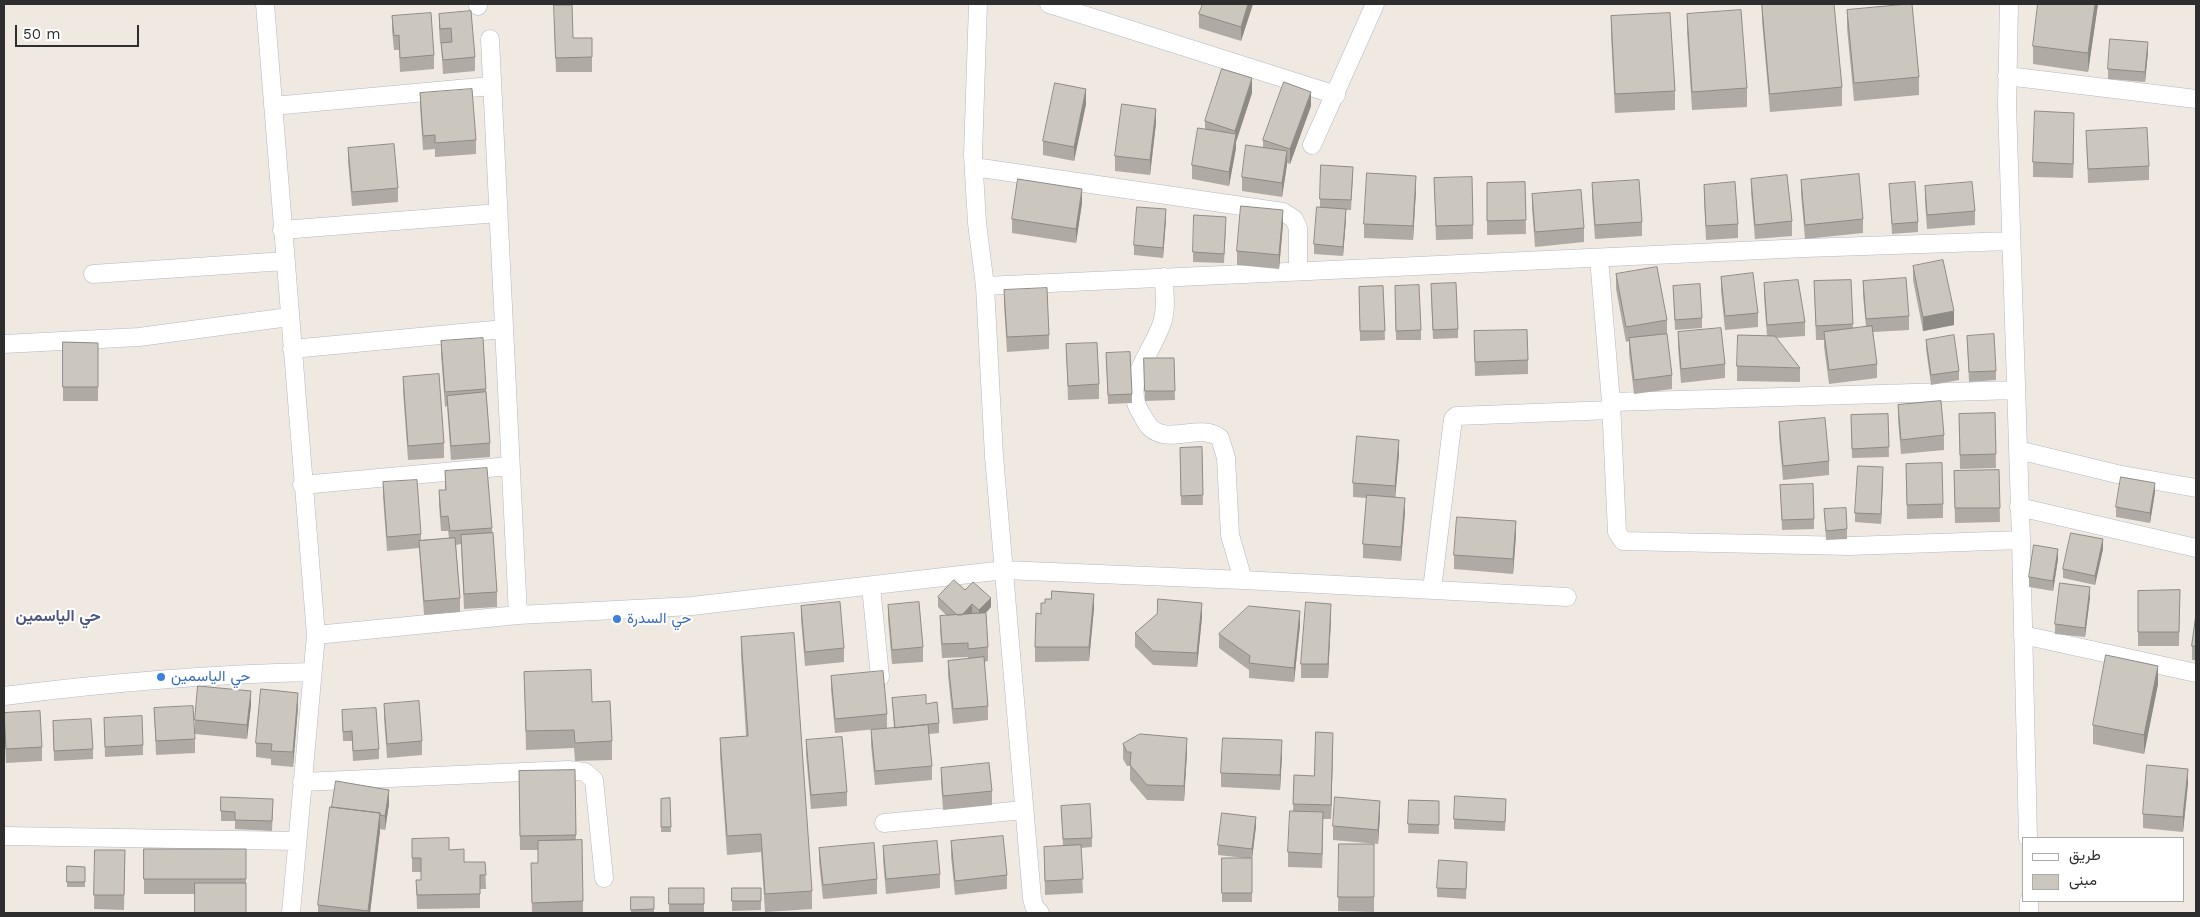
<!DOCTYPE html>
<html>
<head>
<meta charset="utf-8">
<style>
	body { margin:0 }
	#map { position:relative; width:2200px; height:917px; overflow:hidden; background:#efe9e1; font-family:"Work Sans",Vazirmatn,sans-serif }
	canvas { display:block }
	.frame { position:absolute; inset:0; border:5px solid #2e2e2e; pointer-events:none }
	.legend { position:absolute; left:2022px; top:837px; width:162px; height:65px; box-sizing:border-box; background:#fff; border:1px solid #ababab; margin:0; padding:6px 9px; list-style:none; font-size:15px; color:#2e2e2e }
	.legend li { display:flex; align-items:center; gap:10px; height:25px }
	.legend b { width:25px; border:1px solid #ababab }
	.scale { position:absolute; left:15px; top:25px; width:124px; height:22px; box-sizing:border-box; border:2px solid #2e2e2e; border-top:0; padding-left:6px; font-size:15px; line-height:18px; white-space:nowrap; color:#2e2e2e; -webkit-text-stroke:4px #fff; paint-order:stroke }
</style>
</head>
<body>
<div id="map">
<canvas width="2200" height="917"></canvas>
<div class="frame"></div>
<ul class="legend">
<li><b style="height:6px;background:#fff"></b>طريق</li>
<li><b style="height:14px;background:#cbc7bf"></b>مبنى</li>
</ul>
<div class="scale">50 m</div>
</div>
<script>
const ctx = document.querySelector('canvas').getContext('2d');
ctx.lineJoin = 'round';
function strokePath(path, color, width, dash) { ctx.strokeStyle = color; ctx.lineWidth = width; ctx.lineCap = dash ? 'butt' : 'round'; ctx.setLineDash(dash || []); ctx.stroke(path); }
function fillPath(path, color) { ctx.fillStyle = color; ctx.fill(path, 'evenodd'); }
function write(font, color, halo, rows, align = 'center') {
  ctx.font = font + ' "Work Sans",Vazirmatn,sans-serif'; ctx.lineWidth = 4; ctx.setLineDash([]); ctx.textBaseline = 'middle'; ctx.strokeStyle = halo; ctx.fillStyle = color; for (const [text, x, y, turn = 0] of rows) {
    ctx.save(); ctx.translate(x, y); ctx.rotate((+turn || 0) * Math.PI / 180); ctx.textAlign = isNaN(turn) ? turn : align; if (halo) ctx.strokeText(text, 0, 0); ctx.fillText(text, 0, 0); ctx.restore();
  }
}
const minor = new Path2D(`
	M265 4 316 635 291 913
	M478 4V6
	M978 4 973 155 977 223 985 286 994 456 1032 898 1034 906 1040 913
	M1049 4 1336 95
	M2009 4 2007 104 2021 540 2028 838
	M490 39 518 615
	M2007 76 2196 99
	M273 106 491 86
	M1312 145 1375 4
	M974 167 1283 212 1294 219 1298 228V271
	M282 230 498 213
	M1599 258 1611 402 1617 532 1623 541 1850 546 2021 540
	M93 274 285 261
	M1164 277C1164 292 1167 309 1162 323 1152 354 1120 383 1142 415 1146 422 1149 429 1157 432 1175 441 1202 424 1220 438L1226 458 1230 535 1243 580
	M985 286 1805 248 2011 241
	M4 344 139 337 289 317
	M292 349 504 329
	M1611 402 2016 390
	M2018 450 2117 474 2196 488
	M302 485 510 466
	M2019 507 2196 548
	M871 586 880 677
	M1432 589 1453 419 1456 416 1611 410
	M316 635 518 615 692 606 1004 570 1243 580 1567 597
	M2023 635 2196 673
	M4 696C106 683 209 674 312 672
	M302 782 568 770 585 772 594 780 604 878
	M884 823 1024 810
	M4 836 297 841
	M2029 901V913`);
const wall = new Path2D(`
	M1253 4 1241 41 1199 28V14Z
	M1762 4 1842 87V106L1770 112 1762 21Z
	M2098 4 2088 72 2033 64V46Z
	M1847 10 1919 77V95L1854 101 1847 28Z
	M439 14 475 57V71L443 74 441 43H440L439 28Z
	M1687 14 1747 88V107L1692 110 1687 32Z
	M392 16 434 55V69L400 72 399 50H394L392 30Z
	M1611 16 1675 91V110L1615 113 1611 35Z
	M554 19 573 38H592V72H556Z
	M2148 52 2145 82 2108 79V69Z
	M420 93 476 140V154L435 157V149L423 150 420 107Z
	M1252 93 1236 142V148L1229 186 1192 179V165L1205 129V121Z
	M1086 104 1074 161 1043 155V141Z
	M1311 106 1290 164 1287 163 1282 197 1242 191V177L1263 148V140Z
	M1156 123 1150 175 1115 171V156Z
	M2074 127 2073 178 2033 177V162Z
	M2086 131 2149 166V180L2088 183Z
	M348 148 398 188V202L352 206 348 162Z
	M1353 177 1351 210H1346V219L1343 256 1314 254V244L1320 207V199Z
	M1434 178 1473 225V239L1436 240Z
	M1751 179 1792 221V236L1755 239 1751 193Z
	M1801 180 1863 219V233L1805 239 1801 194Z
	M1525 182 1526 234 1487 235V183Z
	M1592 183 1642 222V236L1595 239 1592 197Z
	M1889 184 1918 222V232L1892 234Z
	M1704 185 1738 224V238L1706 240 1704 199Z
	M1925 186 1975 211V225L1927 229 1925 201Z
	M1416 190 1413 240 1364 238V224Z
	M1532 194 1584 228V242L1535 247 1532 208Z
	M1082 203 1076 243 1012 233V219Z
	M1166 219 1163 258 1134 255V245Z
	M1283 224 1279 269 1237 265V251Z
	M1226 227 1224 263 1193 262V252Z
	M1913 266 1954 325 1923 331 1913 280Z
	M1616 274 1667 320V334L1672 375V389L1634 394 1629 353V341L1626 342 1616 289Z
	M1721 277 1758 313V327L1725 330 1721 291Z
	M1851 280 1853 329 1866 327 1863 295V281L1909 316V330L1873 332 1877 364V378L1829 384 1824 347V340H1816L1814 281Z
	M1764 283 1805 322V336L1776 338 1800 368V382L1737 381V366L1767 336 1764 297Z
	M1383 286 1385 340 1360 341 1359 287Z
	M1673 286 1702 318V328L1675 330Z
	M1004 290 1049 335V349L1007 352 1004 305Z
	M1431 293 1458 329V338L1433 339Z
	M1395 296 1421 330V340H1396Z
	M1474 331 1528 360V374L1475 376Z
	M1678 332 1725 364V378L1681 383 1678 347Z
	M1967 336 1996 371V380L1969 382Z
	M1926 340 1959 371V380L1931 385 1926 349Z
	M441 341 486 389 490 443V457L451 460 447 406 445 407 441 355Z
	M63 342 98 343V401H63Z
	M1066 344 1099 384V399L1068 400Z
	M1106 353 1132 394V403L1108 404Z
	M1144 358H1174L1175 400 1145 401Z
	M403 377 444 443V458L408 460 403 391Z
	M1898 405 1944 435V450L1901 454 1898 420Z
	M1995 413 1996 468 1960 469 1959 414Z
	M1888 414 1889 457 1852 458 1851 415Z
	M1779 422 1829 461V475L1783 480 1779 436Z
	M1202 447 1203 505H1181L1180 448Z
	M1399 454 1395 497 1405 512 1401 561 1363 558V544L1367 498 1353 497V483Z
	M1906 464 1943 504V518L1907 519Z
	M1999 470 2000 522 1955 523 1954 471Z
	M445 471 492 528 497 592V607L464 609 461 544 456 545 460 598V612L424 615 419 548 387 551 383 497V482L421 534V540L449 538 448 531H441L439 505V490H445Z
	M1883 477 1881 524 1855 522V513Z
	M1780 485 1814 519V529L1782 530Z
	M2155 492 2150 523 2116 517V507Z
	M1824 509 1847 529V539L1826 540Z
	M1516 535 1513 574 1454 569V555Z
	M2103 549 2095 585 2063 578V569Z
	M2058 559 2053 591 2029 587V577Z
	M965 590 991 607 986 613 988 647V661L984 662 988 706V720L953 724 948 675V661L968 659V657L942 658 940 630V616H947L938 607V597Z
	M2180 590 2179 646H2138V591Z
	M2090 597 2085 637 2055 634V624Z
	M1051 599 1094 608 1089 661 1035 662V647L1041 614 1045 603Z
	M888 605 923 647V662L892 664 888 619Z
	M801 606 844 648V662L805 666 801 620Z
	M2196 614V660H2192V646Z
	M1202 617 1197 667 1153 665 1135 647V633Z
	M1331 618 1328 678H1301V664Z
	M1300 625 1294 682 1249 678V670L1219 648V634Z
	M741 637 812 891V909L765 912 761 852 727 855 720 756V738L746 736 741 655Z
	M524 672 592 702 612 741V760L575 761 574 748 526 750Z
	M831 676 887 714V728L835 733 831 690Z
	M2158 684 2144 754 2093 744V725Z
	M892 698 926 704 939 723V733L929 734 932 766V780L875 785 871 745V730L894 728Z
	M384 704 422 741V755L387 758 384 718Z
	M251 705 247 739 195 734V720Z
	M298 707 293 767 271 765V759L256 757V743Z
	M154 708 195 739V753L156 755Z
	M342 710 379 749V759L353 761 352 741H343Z
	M4 713 42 747V761L6 763Z
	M104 718 143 745V755L105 757Z
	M53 721 93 749V759L54 761Z
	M806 740 847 792V806L811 809 806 754Z
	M1123 744 1187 752 1184 801 1147 800 1130 780V766H1127L1123 759Z
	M1333 747 1331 819H1323L1322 868 1288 867V852L1293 811 1294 775 1314 776Z
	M1282 755 1280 790 1221 787V773Z
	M941 768 992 791V805L943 810 941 782Z
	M575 770 576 840 583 901V913H532L531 863H538V850H520L519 771Z
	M2188 783 2183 832 2143 828V814Z
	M221 797 273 808 272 831 235 829V821H221Z
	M670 798 671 832H661V799Z
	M1409 800 1439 801V834L1408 833Z
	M389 804 385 830 380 829 370 913H318V905L332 807Z
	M1061 806 1092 838V847L1081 848 1083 893 1045 895 1044 847 1063 846Z
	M1506 808 1505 831 1454 829V819Z
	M1380 815 1378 844 1333 840V826Z
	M1256 826 1252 859V902H1222V858H1245L1218 855V845Z
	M412 839 449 850 464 862H485L486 889H480V908L417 909 416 880H421V872H412Z
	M951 841 1007 875V889L955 895 951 856Z
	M1339 844H1374V912L1338 911Z
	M883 846 940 874V888L886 894 883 860Z
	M819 848 877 879V894L823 899 819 862Z
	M144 849H246V913L195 894H144Z
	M95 850H125L124 910 94 909Z
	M67 866 85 867V887H67Z
	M1467 872 1466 899 1437 897V888Z
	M669 888H704V913H669Z
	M732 888H761V910L732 911Z
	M631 897H654V913H631Z`);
const shadedWall = new Path2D(`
	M1248 4H1253L1241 41V27Z
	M2095 4H2098L2088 72V53Z
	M2148 42V52L2145 82V72Z
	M1252 78V93L1236 142V148L1229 186V172L1235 140V131Z
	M1086 89V104L1074 161V147Z
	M1311 92V106L1290 164V149Z
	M1156 109V123L1150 175V160Z
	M2074 113V127L2073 178V164Z
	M1287 151V165L1282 197V183Z
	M1416 176V190L1413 240V226Z
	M1082 189V203L1076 243V229Z
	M1166 209V219L1163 258V248Z
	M1346 209V219L1343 256V247Z
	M1283 210V224L1279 269V255Z
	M1954 311V325L1923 331V317Z
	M1399 440V454L1395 500V486Z
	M1883 467V477L1881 524V514Z
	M2155 483V492L2150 523V513Z
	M1405 498V512L1401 561V547Z
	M1516 521V535L1513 574V559Z
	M2103 539V549L2095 585V576Z
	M2058 549V559L2053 591V581Z
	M2090 587V597L2085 637V628Z
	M1094 594V608L1089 661V647Z
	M991 598V607L979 620V610Z
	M1202 603V617L1197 667V653Z
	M972 604V613L959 626V617Z
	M1331 604V618L1328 678V664Z
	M1300 611V625L1294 682V668Z
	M2158 666V684L2144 754V735Z
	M251 691V705L247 739V725Z
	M298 693V707L293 767V752Z
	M1333 733V747L1331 819V805Z
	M1187 738V752L1184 801V786Z
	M1282 740V755L1280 790V775Z
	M2188 769V783L2183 832V817Z
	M389 790V804L385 830V816Z
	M1380 801V815L1378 844V830Z
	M1323 812V827L1322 868V854Z
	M380 813V832L370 913H368Z
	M1256 817V826L1252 859V849Z`);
const building = new Path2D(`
	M1203 4H1248L1241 27 1199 14Z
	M1762 4H1834L1842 87 1770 94Z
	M1908 4H1912L1919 77 1854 83 1847 10Z
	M2038 4H2095L2088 53 2033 46Z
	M554 5H572L573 38H592V57L556 58Z
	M1741 10 1747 88 1692 92 1687 14Z
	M471 11 475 57 443 60 441 43 452 42 451 28 440 29 439 14Z
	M431 13 434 55 400 58 399 35 394 36 392 16Z
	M1670 13 1675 91 1615 94 1611 16Z
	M2110 39 2148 42 2145 72 2108 69Z
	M1222 69 1252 78 1235 131 1205 121Z
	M1284 82 1311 92 1290 149 1263 140Z
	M1055 83 1086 89 1074 147 1043 141Z
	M472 89 476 140 435 143V135L423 136 420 93Z
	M1122 104 1156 109 1150 160 1115 156Z
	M2035 111 2074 113 2073 164 2033 162Z
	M1198 128 1236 134 1229 172 1192 165Z
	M2147 128 2149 166 2088 169 2086 131Z
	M394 144 398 188 352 192 348 148Z
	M1246 145 1287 151 1282 183 1242 177Z
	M1321 165 1353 167 1351 200 1320 199Z
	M1367 173 1416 176 1413 226 1364 224Z
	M1859 174 1863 219 1805 225 1801 180Z
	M1787 175 1792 221 1755 225 1751 179Z
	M1472 177 1473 225 1436 226 1434 178Z
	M1018 179 1082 189 1076 229 1012 219Z
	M1639 180 1642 222 1595 225 1592 183Z
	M1525 182 1526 220 1487 221V183Z
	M1735 182 1738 224 1706 226 1704 185Z
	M1915 182 1918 222 1892 224 1889 184Z
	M1972 182 1975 211 1927 215 1925 186Z
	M1581 190 1584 228 1535 232 1532 194Z
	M1241 206 1283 210 1279 255 1237 251Z
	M1137 207 1166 209 1163 248 1134 245Z
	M1317 207 1346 209 1343 247 1314 244Z
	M1194 215 1226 217 1224 254 1193 252Z
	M1943 260 1954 311 1923 317 1913 266Z
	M1657 267 1667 320 1626 327 1616 274Z
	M1753 273 1758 313 1725 316 1721 277Z
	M1906 278 1909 316 1866 319 1863 281Z
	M1798 280 1805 322 1767 325 1764 283Z
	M1851 280 1853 324 1816 326 1814 281Z
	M1456 283 1458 329 1433 330 1431 284Z
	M1700 284 1702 318 1675 320 1673 286Z
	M1419 285 1421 330 1396 331 1395 286Z
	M1383 286 1385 331H1360L1359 287Z
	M1047 288 1049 335 1007 337 1004 290Z
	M1872 326 1877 364 1829 370 1824 332Z
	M1721 328 1725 364 1681 369 1678 332Z
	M1527 330 1528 360 1475 362 1474 331Z
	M1667 334 1672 375 1634 380 1629 338Z
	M1994 334 1996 371 1969 372 1967 336Z
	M1738 335 1775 336 1800 368 1737 366Z
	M1954 335 1959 371 1931 375 1926 340Z
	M483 338 486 389 445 392 441 341Z
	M63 342 98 343V387H63Z
	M1097 343 1099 384 1068 386 1066 344Z
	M1130 352 1132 394 1108 395 1106 353Z
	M1144 358H1174L1175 391H1145Z
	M439 374 444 443 408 446 403 377Z
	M486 392 490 443 451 446 447 396Z
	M1941 401 1944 435 1901 440 1898 405Z
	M1995 413 1996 454 1960 455 1959 414Z
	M1888 414 1889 447 1852 449 1851 415Z
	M1825 418 1829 461 1783 466 1779 422Z
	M1357 436 1399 440 1395 486 1353 483Z
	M1202 447 1203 495 1181 496 1180 448Z
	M1942 463 1943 504 1907 505 1906 464Z
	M1858 466 1883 467 1881 514 1855 513Z
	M487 468 492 528 450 531 448 516 441 517 439 490H446L445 471Z
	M1999 470 2000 508H1955L1954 471Z
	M2121 477 2155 483 2150 513 2116 507Z
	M417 480 421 534 387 537 383 482Z
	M1813 484 1814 519 1782 520 1780 485Z
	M1367 495 1405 498 1401 547 1363 544Z
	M1846 508 1847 529 1826 531 1824 509Z
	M1457 517 1516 521 1513 559 1454 555Z
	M493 533 497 592 464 594 461 535Z
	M2071 533 2103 539 2095 576 2063 569Z
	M455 538 460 598 424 601 419 541Z
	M2034 545 2058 549 2053 581 2029 577Z
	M954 580 965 590 973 582 991 598 979 610 972 604 962 615H957L938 597Z
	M2060 583 2090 587 2085 628 2055 624Z
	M2180 590 2179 632H2138V591Z
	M1052 591 1094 594 1089 647H1035L1036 613 1041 614V603H1045V599H1051Z
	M1158 599 1202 603 1197 653 1153 651 1135 633 1157 614Z
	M840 602 844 648 805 652 801 606Z
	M919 602 923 647 892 650 888 605Z
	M1306 602 1331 604 1328 664H1301Z
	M1249 606 1300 611 1294 668 1249 663 1250 656 1219 634Z
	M986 613 988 647 968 649V643L942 644 940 616Z
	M2196 614V646H2192Z
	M794 633 812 891 765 894 761 834 727 836 720 738 748 736 741 637Z
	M2106 655 2158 666 2144 735 2093 725Z
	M984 657 988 706 953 709 948 661Z
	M591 670 592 702 610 701 612 741 575 743 574 730 526 731 524 672Z
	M883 671 887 714 835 719 831 676Z
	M198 686 251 691 247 725 195 720Z
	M261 689 298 693 293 752 271 751 272 744 256 743Z
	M926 695V704L937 702 939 723 895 728 892 698Z
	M419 701 422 741 387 744 384 704Z
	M193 706 195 739 156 741 154 708Z
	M376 708 379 749 353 751 352 731 343 732 342 710Z
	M40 711 42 747 6 749 4 713Z
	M142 716 143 745 105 747 104 718Z
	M91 719 93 749 54 751 53 721Z
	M928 725 932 766 875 771 871 730Z
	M1316 732 1333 733 1331 805 1293 804 1294 775 1314 776Z
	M1140 734 1187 738 1184 786 1147 785 1130 765 1131 752H1127L1123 744Z
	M842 737 847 792 811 795 806 740Z
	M1223 738 1282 740 1280 775 1221 773Z
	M989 763 992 791 943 796 941 768Z
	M2147 765 2188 769 2183 817 2143 814Z
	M575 770 576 835 520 836 519 771Z
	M336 781 389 790 385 816 380 815V813L332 807Z
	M1455 796 1506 799 1505 822 1454 819Z
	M221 797 273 799 272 821 235 820V812L221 811Z
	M1335 797 1380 801 1378 830 1333 826Z
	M670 798 671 827H661V799Z
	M1409 800 1439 801V825L1408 824Z
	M1090 804 1092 838 1063 839 1061 806Z
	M330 807 380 813 368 911 318 905Z
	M1290 811 1323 812 1322 854 1288 852Z
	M1222 813 1256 817 1252 849 1218 845Z
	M1003 836 1007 875 955 881 951 841Z
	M449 838V850L464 849V862H485L486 875H480V894L417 895 416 880H421V858H412V839Z
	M582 840 583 901 532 903 531 863H538V841Z
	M937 841 940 874 886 879 883 846Z
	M874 843 877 879 823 885 819 848Z
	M1339 844H1374V897H1338Z
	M1081 845 1083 879 1045 881 1044 847Z
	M144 849H246V879H144Z
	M95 850H125L124 895H94Z
	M1222 858H1252V893H1222Z
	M1439 860 1467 862 1466 889 1437 888Z
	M67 866 85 867V882H67Z
	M195 883H246V913H195Z
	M669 888H704V904H669Z
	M732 888H761V901H732Z
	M631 897H654V909L631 910Z`);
const markers = [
	[617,619,5,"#3f7fe0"],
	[161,677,5,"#3f7fe0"]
];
const shopNames = [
	["حي السدرة",627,619],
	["حي الياسمين",171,677]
];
const neighbourhoodNames = [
	["حي الياسمين",58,616]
];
strokePath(minor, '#b4b7c1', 19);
strokePath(minor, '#fff', 18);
fillPath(wall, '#afaba4');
fillPath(shadedWall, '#8e8b86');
fillPath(building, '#cbc7bf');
strokePath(building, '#8e8b86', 1);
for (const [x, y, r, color] of markers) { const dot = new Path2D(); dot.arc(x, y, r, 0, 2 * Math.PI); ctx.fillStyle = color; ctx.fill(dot); strokePath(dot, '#fff', 2); }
write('15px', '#366cbe', '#fff', shopNames, 'left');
write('bold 16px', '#4d5680', '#fff', neighbourhoodNames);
</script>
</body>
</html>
